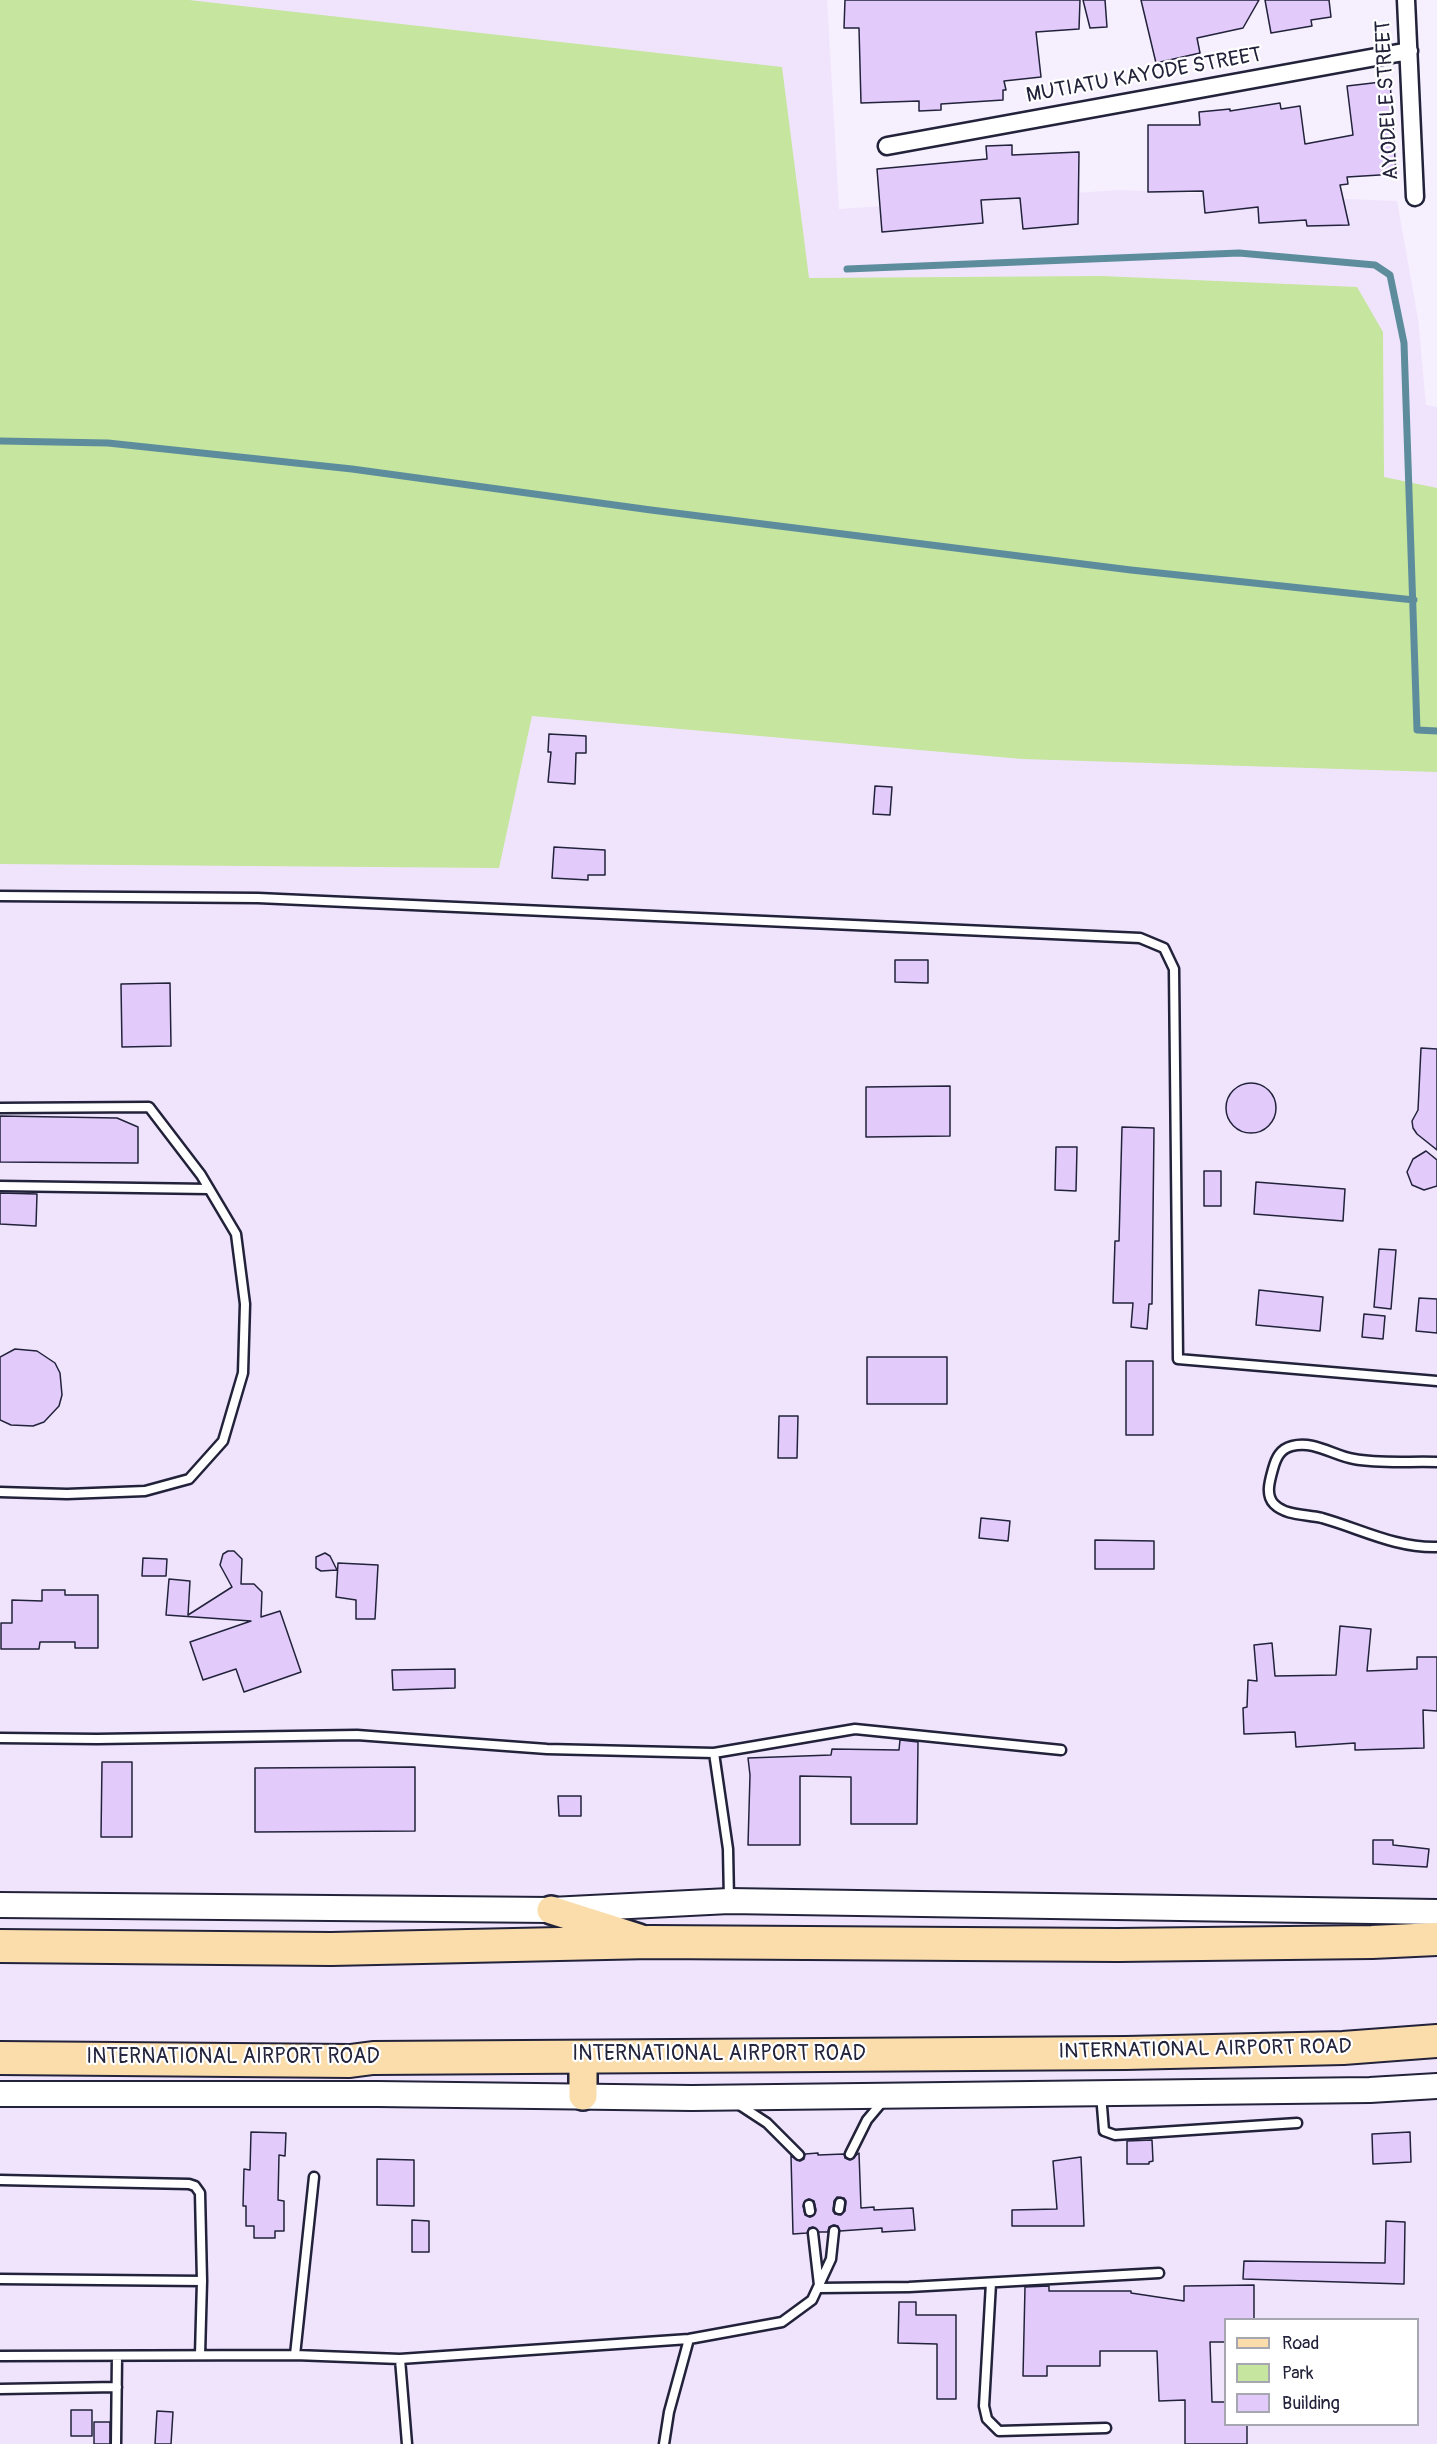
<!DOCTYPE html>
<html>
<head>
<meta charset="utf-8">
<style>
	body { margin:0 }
	#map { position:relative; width:1437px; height:2444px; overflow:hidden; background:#f6effe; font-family:Pangolin,sans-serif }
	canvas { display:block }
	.legend { position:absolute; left:1224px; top:2318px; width:195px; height:108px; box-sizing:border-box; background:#fff; border:2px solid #a7a7b1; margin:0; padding:8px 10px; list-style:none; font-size:18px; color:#22223b }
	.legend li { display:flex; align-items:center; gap:12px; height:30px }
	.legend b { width:30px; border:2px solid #a7a7b1 }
</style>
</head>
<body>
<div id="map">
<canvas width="1437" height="2444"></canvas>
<ul class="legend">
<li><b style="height:8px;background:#faddab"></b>Road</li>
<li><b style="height:16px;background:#c6e59e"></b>Park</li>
<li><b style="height:16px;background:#e2cbfb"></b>Building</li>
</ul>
</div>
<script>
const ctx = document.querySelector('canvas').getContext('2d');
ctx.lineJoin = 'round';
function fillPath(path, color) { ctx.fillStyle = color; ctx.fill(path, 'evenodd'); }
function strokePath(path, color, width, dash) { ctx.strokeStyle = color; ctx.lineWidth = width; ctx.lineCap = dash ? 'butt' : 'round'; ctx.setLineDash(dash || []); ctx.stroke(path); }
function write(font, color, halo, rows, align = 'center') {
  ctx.font = font + ' Pangolin,sans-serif'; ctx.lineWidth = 4.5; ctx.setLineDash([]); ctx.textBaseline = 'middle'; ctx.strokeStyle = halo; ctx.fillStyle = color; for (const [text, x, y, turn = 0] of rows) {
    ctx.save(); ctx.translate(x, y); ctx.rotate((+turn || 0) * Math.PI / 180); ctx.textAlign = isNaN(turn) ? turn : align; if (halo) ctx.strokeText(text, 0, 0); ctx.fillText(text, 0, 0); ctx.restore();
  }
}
const built = new Path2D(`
	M0 0H827L839 209 1119 190 1397 201 1418 319 1426 405 1437 407V2444H0ZM1226 2320H1418V2424H1226Z`);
const green = new Path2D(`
	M0 0H189L782 67 809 278 1101 276 1357 287 1383 332 1384 477 1437 488V772L1022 759 532 716 499 868 0 864Z`);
const stream = new Path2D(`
	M847 269 1239 253 1375 265 1390 275 1404 343 1417 730 1437 731
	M0 441 108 443 352 469 651 510 1131 570 1414 600`);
const building = new Path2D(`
	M845 0H1080L1079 29 1036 32 1041 77 1004 81 1006 90H1003V100L941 104V110L919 111V101L861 103 859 28H844Z
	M1083 0H1105L1107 27 1090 28Z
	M1141 0H1259L1243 28 1197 38 1200 53 1156 63Z
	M1265 0H1329L1331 17 1311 20 1312 26 1271 33Z
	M1390 81 1396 174 1347 177 1348 184 1340 185 1349 225 1307 226 1306 220 1259 223 1258 207 1205 213 1203 191 1148 192V125H1200L1199 112 1230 109V111L1280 103 1281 109 1300 106 1305 144 1353 135 1347 86Z
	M1012 145V155L1079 152 1078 224 1023 229 1020 198 981 200 983 223 882 232 877 169 987 159 986 146Z
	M549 734 586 736V753H576L575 784 548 782 551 752H548Z
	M875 786 892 787 890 815 873 814Z
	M554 847 605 850V875H588V880L552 878Z
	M895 960H928V983L895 982Z
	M170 983 171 1046 122 1047 121 984Z
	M1421 1048 1437 1049V1150L1417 1134 1413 1128 1412 1121 1418 1110Z
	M1226 1108a25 25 0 1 1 50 0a25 25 0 1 1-50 0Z
	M950 1086V1136L866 1137V1087Z
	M0 1116 117 1118 138 1127V1163L0 1162Z
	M1122 1127 1154 1128 1152 1304H1149L1147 1329 1131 1327 1133 1303H1113L1115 1241H1119Z
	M1056 1147H1077L1076 1191 1055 1190Z
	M1426 1151 1437 1160V1186L1424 1190 1412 1185 1407 1172 1413 1159Z
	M1204 1171H1221V1206H1204Z
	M1256 1182 1345 1189 1343 1221 1254 1214Z
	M0 1193 37 1194 36 1226 0 1224Z
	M1379 1249 1396 1250 1391 1309 1374 1307Z
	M1259 1290 1323 1297 1320 1331 1256 1325Z
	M1419 1298 1437 1299V1333L1416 1331Z
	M1364 1314 1385 1316 1383 1339 1362 1337Z
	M15 1349 37 1351 55 1363 60 1373 62 1395 59 1406 44 1422 33 1426 11 1425 0 1420V1357Z
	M867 1357H947V1404H867Z
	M1126 1361H1153V1435H1126Z
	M779 1416H798L797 1458H778Z
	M981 1518 1010 1521 1008 1541 979 1538Z
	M1095 1540 1154 1541V1569H1095Z
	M228 1551H234L242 1559 241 1584H254L262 1592 261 1617 280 1611 301 1672 244 1692 236 1669 203 1680 190 1642 251 1621 166 1615 169 1579 190 1581 188 1615 232 1587 220 1565 223 1554Z
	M325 1553 330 1556 337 1570 321 1571 316 1568V1557Z
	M143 1558 167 1559 166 1576H142Z
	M338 1563 378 1565 375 1619H356V1600L336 1597Z
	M42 1590H65V1595H98V1648H75V1642H40L39 1649H1V1623H12V1600L42 1601Z
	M1340 1626 1371 1629 1367 1671 1417 1669V1657H1437V1711L1423 1710 1424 1748 1355 1750V1743L1296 1747 1295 1732 1244 1734 1243 1708 1247 1707 1248 1680 1257 1681 1254 1645 1272 1643 1275 1676 1336 1675Z
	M455 1669V1688L393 1690 392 1670Z
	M900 1740 918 1742 917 1824H851V1777L800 1776V1845H748L750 1775 748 1758 831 1755 832 1749 899 1750Z
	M102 1762H132V1837H101Z
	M415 1767V1831L255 1832V1768Z
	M558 1796H581V1816H559Z
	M1373 1840H1393V1845L1429 1849 1427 1867 1373 1864Z
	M251 2132 286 2133 285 2156 279 2155 278 2200 284 2201V2231H275V2238H254V2226H246V2206H243L244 2169 250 2170Z
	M1410 2132 1411 2162 1373 2164 1372 2134Z
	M1152 2140 1153 2161 1149 2162V2164H1127V2141Z
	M818 2153V2155L844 2154 845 2158 850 2160 859 2153 861 2208 874 2207V2210L913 2208 915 2230 882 2232V2228L840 2231 838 2226 834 2225 829 2227 828 2232H819L813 2227 809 2228 807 2233 793 2234 791 2156 800 2161 804 2159 805 2154ZM837 2197 844 2198 846 2201 845 2211 841 2215 835 2214 833 2211 834 2201ZM809 2199 814 2201 816 2210 814 2215 810 2217 805 2215 803 2206 805 2201Z
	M1081 2157 1084 2226H1012V2210L1057 2209 1053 2161Z
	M377 2159 414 2160V2206L377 2205Z
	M412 2220 429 2221V2252H412Z
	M1386 2221 1405 2222 1404 2284 1243 2279 1244 2261 1385 2263Z
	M1254 2285V2319H1226V2342H1210L1212 2402H1226V2424H1247V2444H1185V2400L1159 2401 1157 2351H1100V2366H1047V2376H1023L1025 2287 1049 2286V2291H1131V2293L1184 2301V2286Z
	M899 2302H916V2315H956V2399H937V2344L898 2343Z
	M71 2410H92V2436H71Z
	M157 2411 173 2412 171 2444H155Z
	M94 2422H110V2444H94Z`);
const service = new Path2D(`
	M0 896 258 898 1140 938 1164 948 1174 969 1178 1359 1437 1381
	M0 1108 149 1107 201 1175 236 1234 245 1304 243 1373 223 1441 189 1479 145 1491 67 1494 0 1492
	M0 1186 209 1189
	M1437 1462C1410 1461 1381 1464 1354 1459 1334 1456 1314 1440 1292 1446 1280 1449 1276 1458 1273 1469 1270 1480 1265 1495 1274 1504 1286 1516 1306 1514 1322 1518 1361 1529 1395 1548 1437 1547
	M0 1738 97 1739 357 1735 547 1749 714 1753 728 1849 729 1900
	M714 1753 855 1729 1061 1750
	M1101 2094 1104 2131 1115 2135 1297 2123
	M738 2104 767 2123 799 2155
	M850 2154 867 2120 883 2101
	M0 2180 189 2184 195 2186 200 2193 202 2281 0 2279
	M809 2205 810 2211
	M839 2209 840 2203
	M813 2233 819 2285
	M991 2283 984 2406 987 2419 999 2431 1106 2428
	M819 2288 909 2287 1159 2273
	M200 2355 202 2281
	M295 2355 314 2177
	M0 2356 295 2355 400 2359 689 2339 782 2322 812 2300 831 2259 834 2231
	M400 2359 407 2444
	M0 2389 117 2387
	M116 2444 117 2356
	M664 2444 669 2412 689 2339`);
const minor = new Path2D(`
	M1406 0 1415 197
	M887 146 1409 51`);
const secondary = new Path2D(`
	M0 1905 551 1910 729 1901 1437 1912
	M0 2094H378L692 2098 1370 2090 1437 2086`);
const primary = new Path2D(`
	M551 1910 639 1938
	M583 2056V2096`);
const motorway = new Path2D(`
	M0 1946 331 1949 651 1942 1118 1945 1372 1942 1437 1939
	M0 2058 350 2061 373 2058 1126 2053 1343 2048 1437 2041`);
const streetNames = [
	["MUTIATU KAYODE STREET",1144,76,-10],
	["AYODELE STREET",1388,100,-93],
	["INTERNATIONAL AIRPORT ROAD",1205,2050,-1],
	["INTERNATIONAL AIRPORT ROAD",719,2055],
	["INTERNATIONAL AIRPORT ROAD",233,2058]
];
fillPath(built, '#f0e4fd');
fillPath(green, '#c6e59e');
strokePath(stream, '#5d8d9d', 7);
fillPath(building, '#e2cbfb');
strokePath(building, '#22223b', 1.5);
strokePath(service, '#22223b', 13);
strokePath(minor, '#22223b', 21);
strokePath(secondary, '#22223b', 28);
strokePath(primary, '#22223b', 32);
strokePath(motorway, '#22223b', 36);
strokePath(service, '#fff', 8);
strokePath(minor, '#fff', 16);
strokePath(secondary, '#fff', 24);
strokePath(primary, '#faddab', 27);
strokePath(motorway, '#faddab', 32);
write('21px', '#22223b', '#fff', streetNames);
</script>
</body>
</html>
